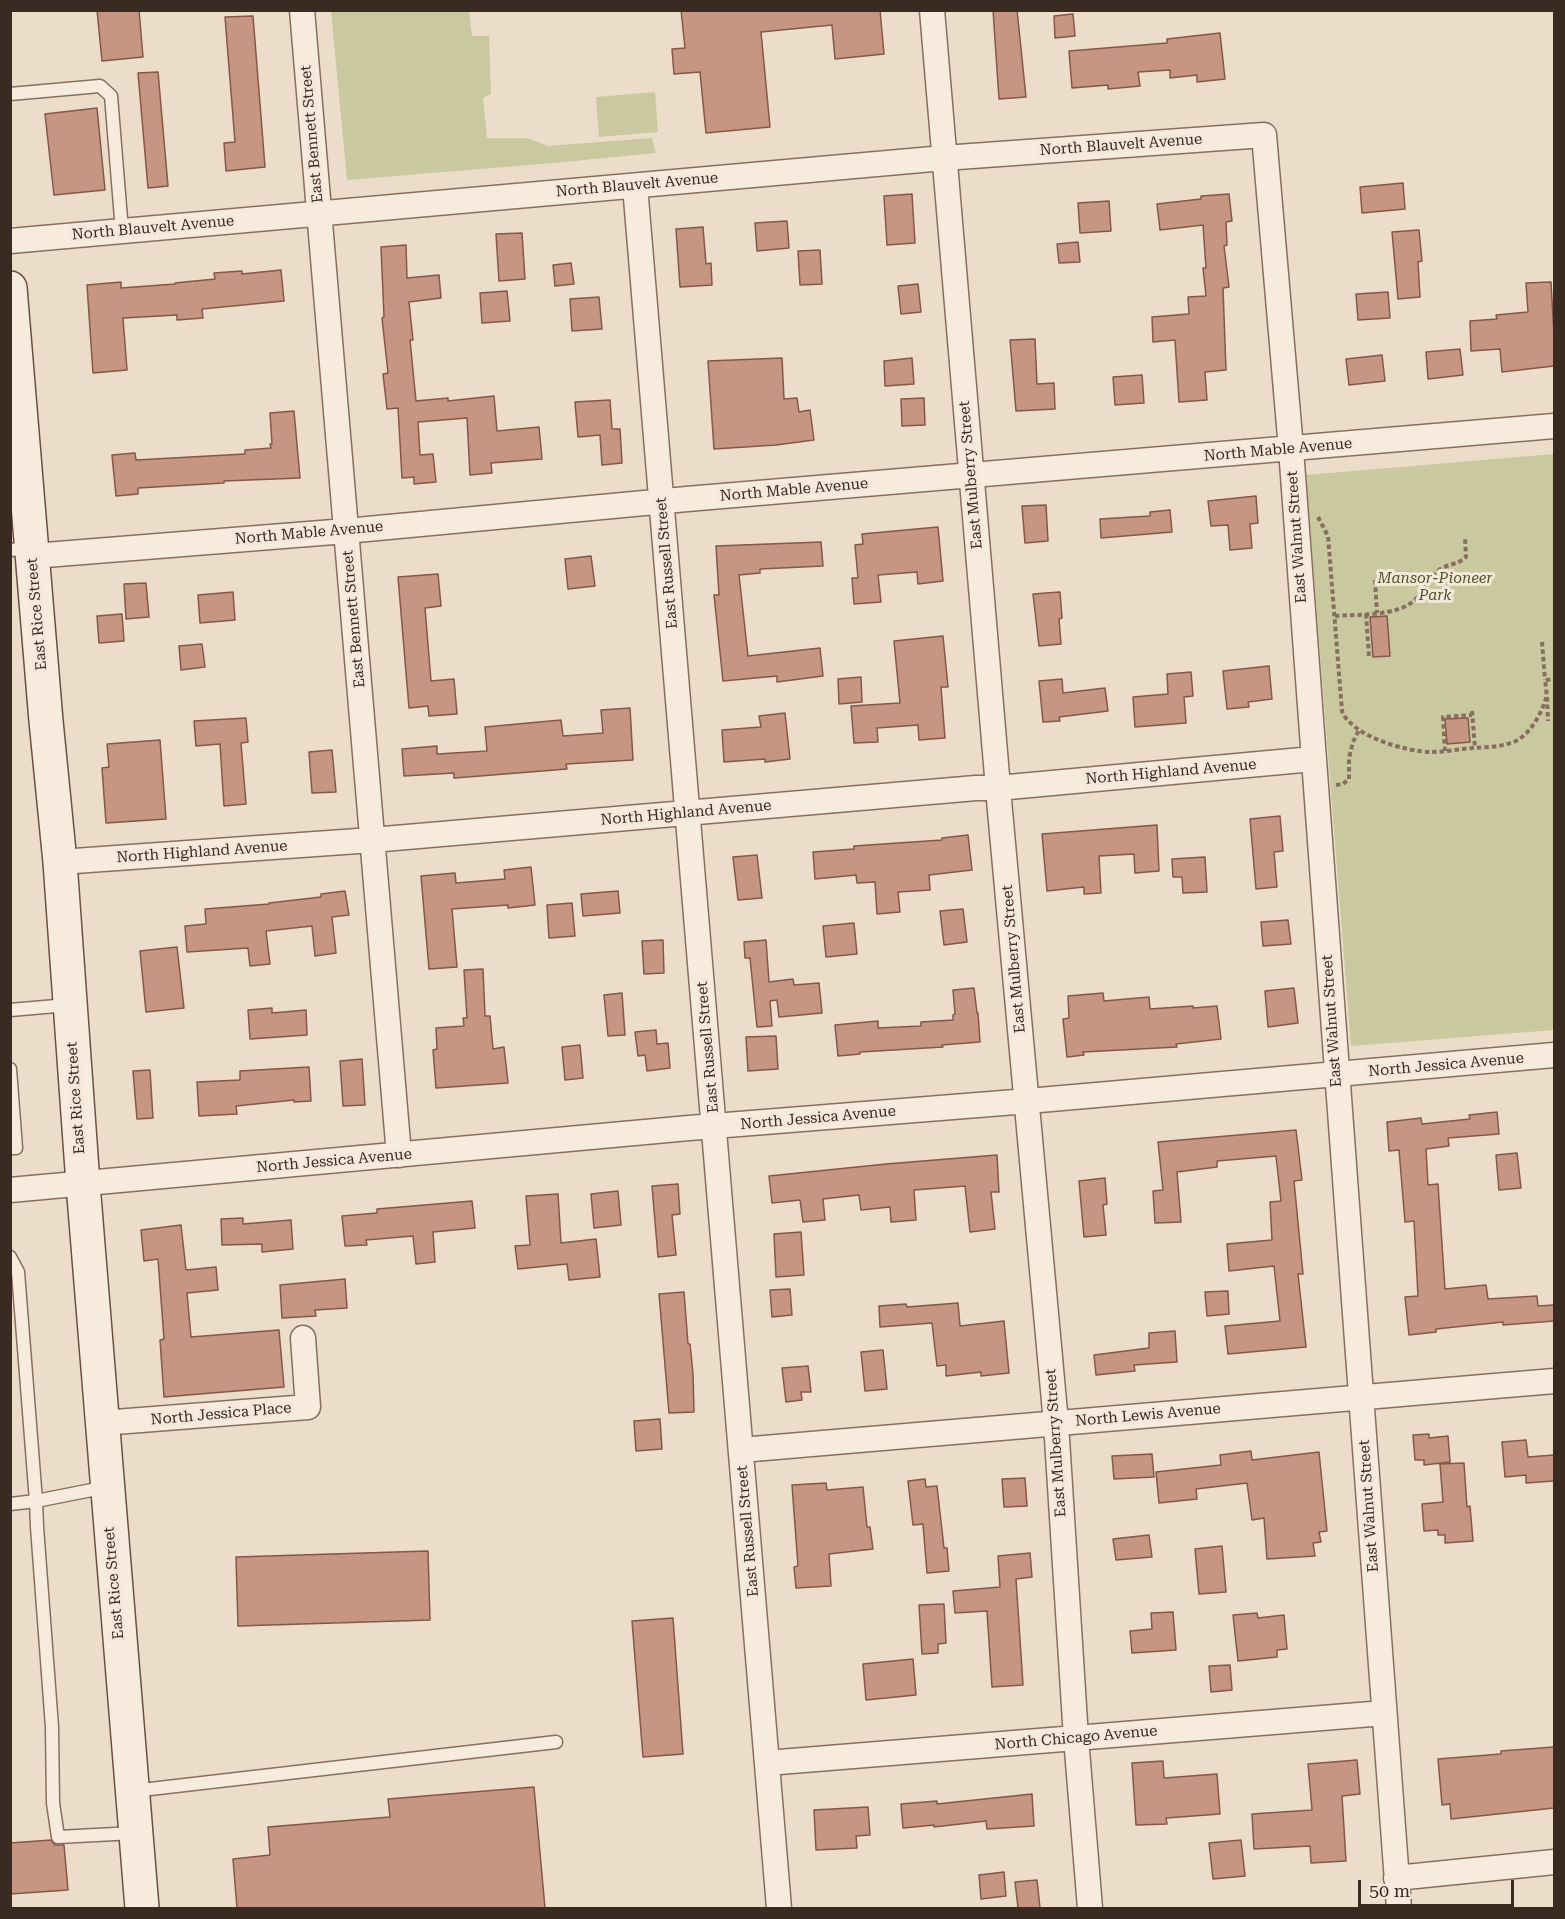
<!DOCTYPE html>
<html>
<head>
<meta charset="utf-8">
<style>
	body { margin:0 }
	#map { position:relative; width:1565px; height:1919px; overflow:hidden; background:#ebddca; font-family:"Roboto Serif",serif }
	canvas { display:block }
	.frame { position:absolute; inset:0; border:12px solid #392a22; pointer-events:none }
	.scale { position:absolute; left:1358px; top:1880px; width:156px; height:27px; box-sizing:border-box; border:3px solid #392a22; border-top:0; padding-left:8px; font-size:18px; line-height:21px; white-space:nowrap; color:#392a22; -webkit-text-stroke:4px #f3e8d9; paint-order:stroke }
</style>
</head>
<body>
<div id="map">
<canvas width="1565" height="1919"></canvas>
<div class="frame"></div>
<div class="scale">50 m</div>
</div>
<script>
const ctx = document.querySelector('canvas').getContext('2d');
ctx.lineJoin = 'round';
function fillPath(path, color) { ctx.fillStyle = color; ctx.fill(path, 'evenodd'); }
function strokePath(path, color, width, dash) { ctx.strokeStyle = color; ctx.lineWidth = width; ctx.lineCap = dash ? 'butt' : 'round'; ctx.setLineDash(dash || []); ctx.stroke(path); }
function write(font, color, halo, rows, align = 'center') {
  ctx.font = font + ' "Roboto Serif",serif'; ctx.lineWidth = 6; ctx.setLineDash([]); ctx.textBaseline = 'middle'; ctx.strokeStyle = halo; ctx.fillStyle = color; for (const [text, x, y, turn = 0] of rows) {
    ctx.save(); ctx.translate(x, y); ctx.rotate((+turn || 0) * Math.PI / 180); ctx.textAlign = isNaN(turn) ? turn : align; if (halo) ctx.strokeText(text, 0, 0); ctx.fillText(text, 0, 0); ctx.restore();
  }
}
const green = new Path2D(`
	M331 11H469L472 36H489L491 94 483 98 487 138H527L548 146 652 138 656 153 553 163 347 180Z
	M655 92 658 132 599 137 596 97Z
	M1554 454V1030L1351 1046 1306 475Z`);
const building = new Path2D(`
	M97 10H139L143 57 102 61Z
	M681 10H880L884 54 835 59 832 25 761 32 770 127 706 133 700 72 674 74 672 49 685 48Z
	M993 10H1017L1026 97 999 99Z
	M1073 14 1075 36 1055 38 1054 16Z
	M253 16 265 167 226 171 224 143 235 142 225 17Z
	M1220 33 1225 79 1197 82V75L1170 78V70L1138 72 1140 86 1108 89V85L1072 88 1069 51 1167 43V39Z
	M158 72 168 186 148 188 138 73Z
	M97 108 105 190 54 195 45 114Z
	M1403 183 1405 209 1362 213 1360 187Z
	M912 194 915 243 887 245 884 196Z
	M1229 194 1232 221 1226 222 1227 245 1224 246 1229 287 1223 288 1226 370 1205 372 1207 400 1179 402 1175 340 1153 342 1152 317 1189 314 1188 297 1206 296 1203 268H1206L1203 225 1160 230 1157 204 1201 199V196Z
	M1109 201 1111 231 1080 233 1078 203Z
	M787 221 789 248 757 251 755 223Z
	M703 227 706 264 711 263 712 285 680 287 676 229Z
	M1419 230 1422 261 1418 262 1420 297 1398 299 1392 232Z
	M522 233 525 279 499 281 496 234Z
	M1078 242 1080 262 1059 263 1057 244Z
	M406 245 407 278 439 275 441 298 409 302 413 340H410L416 401 448 398V401L494 396 497 431 539 427 542 459 491 463 492 473 470 475 467 418 418 422 420 455 433 454 436 482 414 484V477L402 478 398 408 387 409 383 374 388 373 382 318 384 317 381 247Z
	M820 250 822 284 800 285 798 251Z
	M571 263 574 284 555 286 553 265Z
	M281 270 284 301 202 309 203 318 177 320V315L123 318 127 370 93 373 87 285 121 282V288L175 284V283L215 279 214 273 242 271V274Z
	M1551 282 1554 335V366L1502 372 1500 349 1471 351 1470 321 1497 319 1496 315 1528 312 1526 283Z
	M918 284 921 312 901 314 898 286Z
	M507 291 510 321 482 323 480 293Z
	M1388 292 1390 318 1358 320 1356 294Z
	M599 297 602 329 572 331 570 299Z
	M1035 339 1037 384 1054 383 1055 409 1016 411 1010 340Z
	M1460 349 1463 375 1428 379 1426 352Z
	M1382 355 1385 381 1349 385 1346 359Z
	M782 358 784 399 797 398 799 412 810 410 814 440 776 445 714 449 708 361Z
	M912 358 914 384 885 386 884 361Z
	M1142 375 1144 403 1115 405 1113 377Z
	M924 398 925 425 902 426 901 399Z
	M610 400 612 429H620L622 463 602 465 600 435 578 437 575 402Z
	M294 411 300 478 224 481V483L138 488V494L116 496 112 455 135 453 136 460 245 454V450L271 448 270 444H272L270 413Z
	M1256 496 1258 523 1250 524 1252 548 1230 550 1228 525 1211 526 1208 501Z
	M1046 505 1048 541 1025 543 1022 506Z
	M1170 510 1172 532 1101 538 1100 519 1150 516V512Z
	M938 527 943 581 918 584 917 572 878 575 881 602 854 604 852 578H858L855 545 863 544 862 534Z
	M821 542 823 566 760 569V573L739 575 748 656 820 648 823 676 777 682V676L723 681 714 595H719L716 546Z
	M591 556 595 586 568 589 565 559Z
	M438 574 441 606 425 608 431 681 454 679 457 714 429 716 428 706 409 708 398 577Z
	M146 583 149 617 126 619 124 584Z
	M233 592 235 620 200 623 198 595Z
	M1060 592 1062 618 1059 619 1061 644 1039 646 1033 594Z
	M122 614 124 641 99 643 97 616Z
	M1387 616 1390 656 1373 657 1370 617Z
	M943 636 948 687H941L945 738 919 740 918 725 877 728 878 742 854 743 851 706 900 703 894 641Z
	M202 644 205 667 181 670 179 646Z
	M1269 666 1272 699 1248 702 1249 707 1227 709 1223 671Z
	M1191 672 1193 696 1184 697 1186 723 1135 727 1133 697 1168 694 1167 674Z
	M861 677 862 702 839 704 838 679Z
	M1062 679 1063 693 1105 688 1108 711 1059 717 1060 721 1043 722 1039 681Z
	M630 708 633 760 566 764 567 769 480 776 454 778V773L404 776 402 749 437 746V754L487 751 485 727 561 720 563 736 603 733 601 710Z
	M785 713 790 759 765 762V759L724 762 722 730 761 727 759 716Z
	M246 718 248 742 241 743 246 804 224 806 220 744 196 746 194 721Z
	M1468 718 1470 742 1447 744 1445 719Z
	M160 740 166 819 106 823 102 768 109 767 107 744Z
	M332 750 336 792 312 793 309 752Z
	M1280 816 1283 851 1274 852 1277 887 1256 889 1250 819Z
	M1157 825 1159 871 1135 873 1134 854 1099 856 1101 893 1084 894V887L1047 891 1042 834Z
	M968 835 972 870 929 875 930 890 898 892 900 912 877 914 875 882 857 883 856 875 815 879 813 852 854 849V846L942 840V838Z
	M757 855 762 898 738 900 733 857Z
	M1205 857 1207 892 1183 893 1182 877H1173L1172 859Z
	M531 867 535 905 508 908V905L452 909 457 967 429 969 421 876 455 873 456 883 505 879 504 870Z
	M345 891 349 915 332 917 336 953 315 956 312 926 266 931 270 964 250 966 248 948 187 952 185 926 206 924 205 909 269 904V903L321 897V894Z
	M618 891 620 913 583 916 581 894Z
	M572 903 575 936 549 938 547 905Z
	M963 909 967 942 944 945 940 911Z
	M1288 920 1291 944 1263 946 1261 922Z
	M854 923 857 954 826 957 823 926Z
	M663 940 664 973 644 974 642 941Z
	M766 940 769 982 793 979 794 985 819 983 822 1013 779 1017 777 1000 770 1001 772 1026 757 1027 750 958H745L744 942Z
	M177 947 184 1008 146 1012 140 951Z
	M483 969 485 1016H490L493 1049 504 1047 508 1083 436 1088 433 1050 437 1049 436 1028 464 1026 463 1018H467L464 970Z
	M974 988 977 1013H978L980 1042 942 1045 943 1047 860 1052V1054L838 1056 835 1025 878 1021V1028L921 1026V1022L953 1020V1015L955 1014 953 990Z
	M1294 988 1298 1023 1268 1027 1265 991Z
	M622 993 625 1035 608 1036 604 995Z
	M1103 993 1104 1001 1149 997 1150 1009 1193 1006V1008L1217 1006 1221 1039 1176 1044 1177 1047 1083 1052 1084 1055 1067 1057 1063 1019 1069 1018 1068 996Z
	M272 1008V1013L306 1010 307 1035 250 1039 248 1010Z
	M656 1030 657 1044 668 1043 670 1068 647 1071 645 1055 638 1056 635 1032Z
	M776 1036 778 1069 748 1071 746 1037Z
	M580 1045 583 1078 565 1080 562 1047Z
	M362 1059 365 1105 343 1106 340 1061Z
	M309 1067 311 1101 294 1102V1100L236 1106 237 1114 199 1116 197 1082 240 1080V1071Z
	M150 1070 153 1118 137 1119 133 1071Z
	M1497 1112 1499 1134 1448 1138 1449 1146 1426 1149 1428 1185 1438 1184 1445 1289 1486 1285 1488 1299 1537 1296 1538 1306 1554 1305V1321L1503 1325V1322L1436 1329V1332L1409 1335 1405 1297 1418 1296 1414 1221 1405 1222 1399 1150 1389 1151 1387 1122 1421 1118 1422 1124 1470 1119 1469 1115Z
	M1296 1130 1302 1180 1294 1181 1303 1274H1298L1306 1347 1228 1354 1225 1326 1280 1321 1274 1266 1229 1271 1227 1244 1272 1240 1270 1202 1281 1201 1276 1156 1217 1161V1167L1177 1172 1181 1222 1155 1223 1153 1191 1163 1190 1158 1142Z
	M1517 1153 1521 1188 1499 1190 1496 1155Z
	M997 1155 999 1192H991L995 1229 970 1232 965 1186 914 1190 916 1220 891 1222 890 1207 861 1210 859 1195 823 1199 825 1220 803 1222 800 1200 772 1203 769 1176 886 1164Z
	M1105 1178 1107 1204 1103 1205 1106 1235 1084 1237 1079 1181Z
	M678 1184 680 1214 672 1215 676 1255 658 1257 652 1186Z
	M618 1191 621 1225 594 1228 591 1194Z
	M558 1194 561 1243 596 1239 600 1277 569 1280 567 1264 518 1269 515 1246 530 1245 526 1196Z
	M472 1201 475 1228 433 1232 435 1262 416 1264 413 1236 366 1240 367 1245 345 1246 342 1216 377 1213V1209Z
	M243 1218V1224L291 1220 293 1249 262 1252V1244L222 1245 221 1219Z
	M181 1225 186 1270 216 1267 218 1290 187 1293 191 1337 279 1330 284 1387 164 1397 160 1340 164 1339 158 1259 144 1261 141 1230Z
	M801 1232 804 1275 776 1277 774 1234Z
	M345 1279 347 1308 315 1310 316 1316 282 1318 280 1285Z
	M790 1289 792 1315 772 1317 770 1290Z
	M1228 1291 1229 1314 1207 1316 1205 1292Z
	M684 1292 688 1344H690L693 1374 694 1412 669 1413 659 1294Z
	M958 1303 960 1326 1004 1321 1009 1373 981 1376V1372L946 1376V1365L937 1366 932 1323 880 1327 879 1306 906 1304 907 1307Z
	M1175 1331 1177 1362 1134 1365 1135 1371 1096 1375 1094 1355 1149 1348V1333Z
	M883 1350 887 1389 865 1391 861 1352Z
	M808 1366 811 1392H801L802 1400 786 1402 782 1368Z
	M660 1419 662 1449 636 1451 634 1421Z
	M1429 1434V1438L1448 1436 1450 1462 1424 1465V1460H1415L1413 1435Z
	M1526 1440 1528 1457 1554 1455V1481L1526 1483V1475L1505 1477 1502 1442Z
	M1251 1451 1252 1460 1319 1452 1327 1531 1319 1532 1321 1542 1313 1543 1315 1556 1267 1559 1264 1518 1252 1520 1247 1483 1196 1489 1197 1499 1159 1503 1156 1472 1221 1465 1220 1455Z
	M1152 1454 1154 1477 1114 1479 1112 1456Z
	M1464 1463 1467 1507 1470 1506 1473 1541 1445 1543V1535H1438V1530L1424 1531 1422 1504 1443 1502 1440 1464Z
	M1025 1478 1027 1506 1004 1507 1002 1479Z
	M925 1479 926 1487 937 1486 944 1548H947L949 1571 927 1573 923 1524 913 1525 908 1481Z
	M826 1483 827 1490 863 1487 867 1527H870L873 1549 829 1554 831 1586 796 1588 794 1567 798 1566 792 1485Z
	M1149 1535 1152 1557 1116 1560 1113 1539Z
	M1222 1546 1226 1592 1199 1594 1195 1549Z
	M428 1551 430 1620 238 1626 236 1557Z
	M1030 1553 1032 1577 1016 1579 1023 1685 992 1687 987 1611 955 1613 953 1591 1000 1587 998 1556Z
	M944 1604 946 1643 938 1644V1653L922 1654 919 1605Z
	M1173 1612 1176 1650 1132 1653 1130 1631 1152 1629 1151 1613Z
	M1257 1613 1258 1618 1284 1615 1287 1649 1277 1650V1657L1238 1661 1233 1615Z
	M673 1618 683 1754 643 1757 632 1621Z
	M913 1659 916 1695 866 1700 863 1664Z
	M1230 1665 1232 1690 1211 1692 1209 1666Z
	M1554 1747V1808L1451 1819 1450 1804 1442 1805 1438 1759 1501 1754V1751Z
	M1357 1760 1360 1794 1342 1796 1346 1861 1311 1863 1310 1846 1254 1849 1252 1814 1312 1810 1308 1764Z
	M1163 1761 1164 1778 1217 1774 1220 1814 1166 1818 1167 1824 1136 1825 1132 1763Z
	M534 1787 545 1908H237L233 1859 270 1855 268 1827 390 1817 388 1799Z
	M1032 1794 1034 1826 987 1829 986 1821 934 1827V1825L903 1828 901 1804 937 1801V1804Z
	M868 1807 870 1835 856 1836 857 1848 816 1850 814 1810Z
	M51 1840 55 1845H64L68 1890 10 1894V1843Z
	M1241 1840 1245 1876 1213 1879 1209 1843Z
	M1004 1872 1006 1896 981 1899 979 1875Z
	M1037 1880 1040 1908H1018L1015 1882Z`);
const path = new Path2D(`
	M1318 517 1328 536 1342 711C1351 736 1407 752 1431 752 1445 752 1459 749 1473 748 1488 747 1504 747 1518 740 1532 731 1541 714 1546 698 1547 693 1546 686 1545 680L1554 679
	M1375 580 1377 613
	M1366 614 1369 657
	M1335 616C1359 614 1399 617 1417 598 1425 589 1429 577 1440 569 1449 564 1459 564 1466 557L1465 538
	M1542 642 1545 680
	M1547 697 1548 721
	M1472 711 1475 748
	M1445 751 1443 717 1472 715
	M1336 785 1343 784 1349 779V758L1353 742 1359 730`);
const service = new Path2D(`
	M10 94 100 86 111 96 122 231
	M10 550 31 548
	M10 1010 68 1005
	M10 1069 16 1148H10
	M10 1257 18 1272 36 1501 10 1504
	M107 1487 36 1501 37 1527 52 1727 53 1803 58 1837 134 1833
	M133 1791 556 1742`);
const minor = new Path2D(`
	M302 10 399 1155
	M932 10 1000 811 1056 1423 1076 1738 1090 1908
	M635 186 779 1908
	M10 241 944 158 1264 135 1291 449 1399 1908
	M33 556 346 531 687 499 1554 426
	M60 862 372 840 976 788H998L1313 759
	M10 1190 689 1128 1028 1101 1554 1055
	M102 1423 308 1407 303 1338
	M741 1450 1554 1381
	M767 1763 1384 1713
	M1396 1878 1554 1862`);
const secondary = new Path2D(`
	M10 288 46 721 60 862 83 1184 142 1908`);
const streetNames = [
	["East Bennett Street",312,134,-95],
	["North Blauvelt Avenue",1121,145,-4],
	["North Blauvelt Avenue",637,185,-5],
	["North Blauvelt Avenue",153,228,-5],
	["North Mable Avenue",1278,450,-5],
	["East Mulberry Street",971,475,-95],
	["North Mable Avenue",794,490,-5],
	["North Mable Avenue",309,533,-5],
	["East Walnut Street",1297,537,-94],
	["East Russell Street",667,563,-95],
	["East Rice Street",37,614,-95],
	["East Bennett Street",354,619,-95],
	["North Highland Avenue",1171,772,-5],
	["North Highland Avenue",686,813,-5],
	["North Highland Avenue",202,852,-4],
	["East Mulberry Street",1014,959,-95],
	["East Walnut Street",1332,1021,-94],
	["East Russell Street",708,1047,-95],
	["North Jessica Avenue",1446,1065,-5],
	["East Rice Street",76,1098,-94],
	["North Jessica Avenue",818,1118,-5],
	["North Jessica Avenue",334,1161,-5],
	["North Jessica Place",221,1414,-5],
	["North Lewis Avenue",1148,1415,-5],
	["East Mulberry Street",1056,1443,-94],
	["East Walnut Street",1369,1506,-94],
	["East Russell Street",748,1531,-95],
	["East Rice Street",114,1583,-95],
	["North Chicago Avenue",1076,1738,-5]
];
const parkNames = [
	["Mansor-Pioneer",1435,579],
	["Park",1435,596]
];
fillPath(green, '#c9c89f');
fillPath(building, '#c69683');
strokePath(building, '#845748', 1.5);
strokePath(service, '#876f60', 15);
strokePath(minor, '#876f60', 27);
strokePath(secondary, '#695143', 36);
strokePath(path, '#876f60', 4, [4.5, 3]);
strokePath(service, '#f7ebdd', 12);
strokePath(minor, '#f7ebdd', 24);
strokePath(secondary, '#f7ebdd', 33);
write('15px', '#392a22', '#f3e8d9', streetNames);
write('italic 15px', '#4f532a', '#f3e8d9', parkNames);
</script>
</body>
</html>
